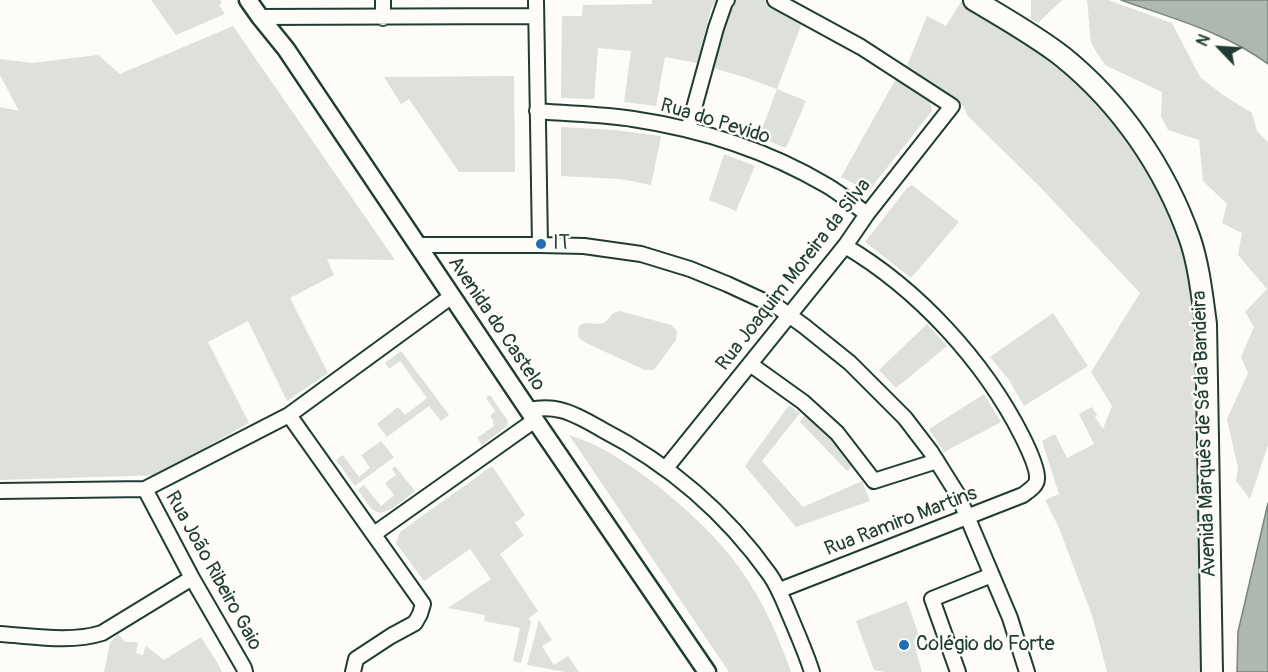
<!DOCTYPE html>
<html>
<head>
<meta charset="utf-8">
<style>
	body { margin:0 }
	#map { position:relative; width:1268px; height:672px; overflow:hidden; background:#fdfcf7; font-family:Pangolin,sans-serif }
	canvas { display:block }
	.north { position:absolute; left:1190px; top:18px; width:60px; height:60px; -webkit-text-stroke:4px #fdfcf7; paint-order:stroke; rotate:295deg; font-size:16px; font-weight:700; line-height:24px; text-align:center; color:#1f3d34 }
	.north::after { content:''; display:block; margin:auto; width:21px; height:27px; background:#1f3d34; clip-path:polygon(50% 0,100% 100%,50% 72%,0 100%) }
</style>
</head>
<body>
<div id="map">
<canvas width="1268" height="672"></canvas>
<div class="north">N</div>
</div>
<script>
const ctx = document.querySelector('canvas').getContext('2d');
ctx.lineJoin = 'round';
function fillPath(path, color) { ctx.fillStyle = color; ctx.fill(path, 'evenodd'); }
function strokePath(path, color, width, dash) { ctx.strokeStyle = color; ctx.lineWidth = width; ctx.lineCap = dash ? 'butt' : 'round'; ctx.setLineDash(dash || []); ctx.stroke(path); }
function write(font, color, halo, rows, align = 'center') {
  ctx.font = font + ' Pangolin,sans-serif'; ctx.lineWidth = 5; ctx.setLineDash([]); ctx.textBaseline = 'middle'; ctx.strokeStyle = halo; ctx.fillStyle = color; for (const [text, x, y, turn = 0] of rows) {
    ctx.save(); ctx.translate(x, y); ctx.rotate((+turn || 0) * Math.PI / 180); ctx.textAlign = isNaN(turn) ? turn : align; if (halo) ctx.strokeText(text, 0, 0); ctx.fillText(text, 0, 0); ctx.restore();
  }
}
const green = new Path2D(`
	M151 0H220L222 3 219 5 225 14 176 35Z
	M652 0H717L711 9 697 63 665 57 656 106 624 102 631 51 598 48 594 99 561 98 562 16H582L583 5 652 4Z
	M736 0H765L803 20 777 89 806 101 786 148 759 137 777 89 744 77 710 67 729 6Z
	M962 0 1055 63 1085 85 1118 122 1164 196 1184 246 1198 323 1203 672H1107L1093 618 1059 528 1045 500 1059 494 1042 441 1055 434 1067 458 1094 444 1079 414 1092 407 1097 415 1095 417 1103 429 1112 406 1091 372 1140 293 1041 188 967 115 964 107 907 66 927 16 946 26Z
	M1031 0H1062L1038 23 1031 19Z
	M1087 0H1108L1172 23 1200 77 1223 95 1252 113 1257 131 1268 142V445L1250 499 1236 481 1238 468 1227 419 1248 373 1241 357 1254 327 1245 312 1267 289 1238 255 1242 233 1222 223 1227 204 1203 181 1199 140 1168 130 1161 116 1162 92 1105 65 1091 43Z
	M233 26 395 260 327 259 334 275 290 298 328 373 287 401 248 321 208 342 249 423 208 446 162 475 0 480V107L19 111 0 75V59L32 63 98 55 120 74Z
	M514 76 515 172H459L409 99 401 104 384 77Z
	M897 77 930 100 932 111 870 189 862 188 841 177Z
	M561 127 614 130 661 136 651 185 621 179 561 176Z
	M724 154 755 166 736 211 709 200Z
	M912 185 959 222 911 278 865 242 907 188Z
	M620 311 671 325 677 331 676 340 654 370H645L586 343 579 338C574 313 596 329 605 322 613 316 608 314 620 311Z
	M1053 313 1088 366 1024 406 1009 380 990 357Z
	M927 324 947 346 896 388 879 370Z
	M401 351 449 415 441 421 429 406 387 437 377 424 398 407 405 415 427 398 400 361 389 369 385 363Z
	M984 394 1001 422 944 452 929 429Z
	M490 395 508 421 507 426 482 445 477 438 494 426 493 420 490 416 495 411 486 398Z
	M789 405 800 413 762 461 803 507 862 481 870 501 796 527 745 466Z
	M806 414 828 435 854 465 847 471 800 422Z
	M569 435C578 438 587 441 595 445 645 470 712 527 743 573 764 603 779 638 791 672H729Z
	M381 441 394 457 355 486 336 460 343 455 359 477 370 468 361 455Z
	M395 466 415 491C407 497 387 516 377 512 369 509 363 496 358 490L364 485 381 506 394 495 385 483 396 475 392 469Z
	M492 466 525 515 515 523 524 535 500 554 538 611 529 618 531 622 521 663 513 661 520 628 484 621 485 615 448 608 491 579 470 549 424 581 396 543 400 532Z
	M907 601 922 644 915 647 922 672H885L874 670 856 621Z
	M539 620 552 640 542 646 554 665 568 656 579 672H565L527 665Z
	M118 634 125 642H138L136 653 143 655 146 646 164 660 201 637 218 664 222 672H104L110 643Z`);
const water = new Path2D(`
	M1121 0H1268V64C1225 32 1171 18 1121 0Z
	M1268 503V672H1237L1238 632Z`);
const minor = new Path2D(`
	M383 0V18
	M536 0 540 245
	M260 17 536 16
	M537 111C569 114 601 114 633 119 700 129 768 151 826 185 840 193 853 204 867 214
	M688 130 716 28 725 2 727 0
	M418 245H540L584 246 641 254 690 269 727 284 779 308 804 326 850 363 905 418 931 452 958 495 1010 618 1027 672
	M750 364 803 402 837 433 874 481 937 461
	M528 410C539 408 549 407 560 410 574 413 589 422 601 429 669 464 726 513 770 575 779 588 784 602 790 616 798 635 806 653 812 672
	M289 415 423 604 420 614 415 623 391 636 356 659 353 672
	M666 468 845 246 867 214 952 106 861 47 775 0
	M145 489 192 578 244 668 245 672
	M0 491 145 489 289 415 452 296
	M374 534 535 420
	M780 590 1023 495C1028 491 1037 486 1037 479 1038 468 1027 446 1022 436 984 361 918 289 845 246
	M0 634C32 636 71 643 102 633L192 578
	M958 672 932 599 992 575`);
const tertiary = new Path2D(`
	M248 0 260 17 286 49 535 420 707 672`);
const secondary = new Path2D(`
	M974 0C1004 18 1036 36 1063 57 1121 104 1165 168 1190 239 1199 266 1202 295 1206 324L1212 672`);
const markers = [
	[541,244,6,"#1f6fb2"],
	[904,645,6,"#1f6fb2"]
];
const streetNames = [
	["Rua do Pevido",715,122,17],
	["Rua Joaquim Moreira da Silva",794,275,-52],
	["Avenida do Castelo",496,324,56],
	["Avenida Marquês de Sá da Bandeira",1205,434,-92],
	["Rua Ramiro Martins",901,522,-21],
	["Rua João Ribeiro Gaio",213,571,61]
];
const poiNames = [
	["IT",553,244],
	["Colégio do Forte",916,645]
];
fillPath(green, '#dde0db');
fillPath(water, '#aeb8b1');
strokePath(water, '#75877f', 1.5);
strokePath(minor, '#1f3d34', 18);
strokePath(tertiary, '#1f3d34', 21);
strokePath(secondary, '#1f3d34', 24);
strokePath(minor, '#fdfcf7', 14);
strokePath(tertiary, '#fdfcf7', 16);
strokePath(secondary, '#fdfcf7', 20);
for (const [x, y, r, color] of markers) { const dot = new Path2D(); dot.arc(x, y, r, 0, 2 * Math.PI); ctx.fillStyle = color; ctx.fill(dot); strokePath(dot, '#fdfcf7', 2); }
write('20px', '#1f3d34', '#fdfcf7', streetNames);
write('20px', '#1f3d34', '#fdfcf7', poiNames, 'left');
</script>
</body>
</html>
